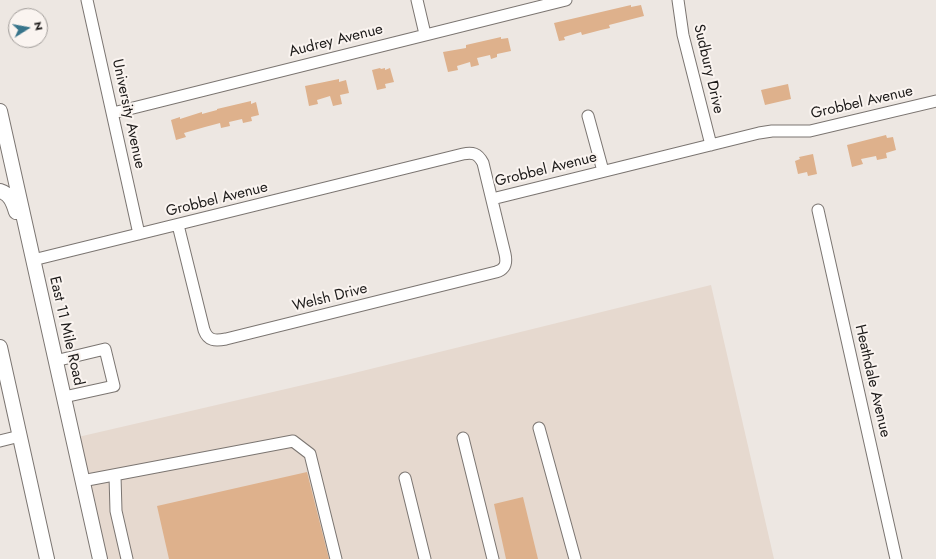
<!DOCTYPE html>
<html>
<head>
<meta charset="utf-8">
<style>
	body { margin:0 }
	#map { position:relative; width:936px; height:559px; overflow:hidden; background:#ede7e2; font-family:Jost,sans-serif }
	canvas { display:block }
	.north { position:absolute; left:8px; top:8px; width:40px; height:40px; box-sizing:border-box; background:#faf4f0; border:1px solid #a19d9a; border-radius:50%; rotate:79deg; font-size:11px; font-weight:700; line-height:16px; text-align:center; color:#1c1a19 }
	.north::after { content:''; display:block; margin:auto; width:14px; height:18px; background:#38758b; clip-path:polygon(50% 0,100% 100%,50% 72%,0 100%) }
</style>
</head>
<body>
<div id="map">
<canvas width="936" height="559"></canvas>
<div class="north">N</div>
</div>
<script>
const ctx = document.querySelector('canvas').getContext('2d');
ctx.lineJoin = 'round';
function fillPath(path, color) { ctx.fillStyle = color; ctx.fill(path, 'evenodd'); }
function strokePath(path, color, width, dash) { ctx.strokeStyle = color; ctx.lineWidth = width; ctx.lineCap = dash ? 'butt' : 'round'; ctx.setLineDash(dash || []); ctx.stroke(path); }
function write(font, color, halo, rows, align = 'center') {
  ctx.font = font + ' Jost,sans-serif'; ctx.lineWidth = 4; ctx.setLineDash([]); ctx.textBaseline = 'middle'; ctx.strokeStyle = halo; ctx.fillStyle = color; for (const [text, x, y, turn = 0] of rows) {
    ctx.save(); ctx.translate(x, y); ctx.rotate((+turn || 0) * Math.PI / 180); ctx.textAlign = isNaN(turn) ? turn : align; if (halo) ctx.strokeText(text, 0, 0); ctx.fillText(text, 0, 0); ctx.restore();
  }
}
const built = new Path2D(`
	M711 285 774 559H105L78 437 342 376Z`);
const building = new Path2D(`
	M631 5V7L641 5 644 16 609 25 610 28 601 30 582 35 581 32 564 37 565 40 559 41 554 23Z
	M501 37V39L508 38 511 51 497 54V57L491 59 490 55 477 58 479 65 471 67 470 62 457 66 458 70 448 72 443 52 466 48V45Z
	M380 68 381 69 385 68V70L390 68 394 82 385 84 386 88 377 90 372 70Z
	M339 79V82L346 80 349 93 340 95 342 104 333 106 330 96 317 100 318 104 309 106 305 86Z
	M788 84 791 99 765 105 761 90Z
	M251 101V104L256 102 259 115 251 117 252 121 243 123 242 119 229 122 230 126 221 128 220 123 205 127 184 133 186 137 176 140 171 120 180 117V119L202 112V114L217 110V109Z
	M886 135 887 138 893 137 896 150 886 153 887 158 877 160 876 156 861 159 863 164 852 167 847 145Z
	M813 154 817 174 808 176 807 172 798 174 795 161 800 159 799 157Z
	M307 472 329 559H169L157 506Z
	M523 497 538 559H506L494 504Z`);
const minor = new Path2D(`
	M87 0 139 234
	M417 0 425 34
	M678 0 683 35 711 145
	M113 113 566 0
	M588 116 603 171
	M492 199 759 133 772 131H810L936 101
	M818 210 896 559
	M33 260 463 154C472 152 478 153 483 163L505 254C507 263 506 269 496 272L226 339C215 341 208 341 204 330L178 225
	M55 361 105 349 114 386 64 397
	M539 428 575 559
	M463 438 493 559
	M0 441 20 436
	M115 476 116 511 127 559
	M405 478 425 559
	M82 481 293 441 310 454 336 559`);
const major = new Path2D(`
	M0 111 100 559
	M0 191C10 194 13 202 16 212
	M0 347 47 559`);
const streetNames = [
	["Audrey Avenue",336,41,-14],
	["Sudbury Drive",708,69,77],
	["Grobbel Avenue",862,103,-13],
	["University Avenue",128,114,78],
	["Grobbel Avenue",546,170,-14],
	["Grobbel Avenue",217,200,-14],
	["Welsh Drive",330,298,-14],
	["East 11 Mile Road",66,331,77],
	["Heathdale Avenue",872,381,77]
];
fillPath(built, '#e6d9cf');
fillPath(building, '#deb18c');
strokePath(minor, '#7b7571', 13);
strokePath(major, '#7b7571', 16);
strokePath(minor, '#fff', 11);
strokePath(major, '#fff', 14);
write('15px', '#1c1a19', '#faf4f0', streetNames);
</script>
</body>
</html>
